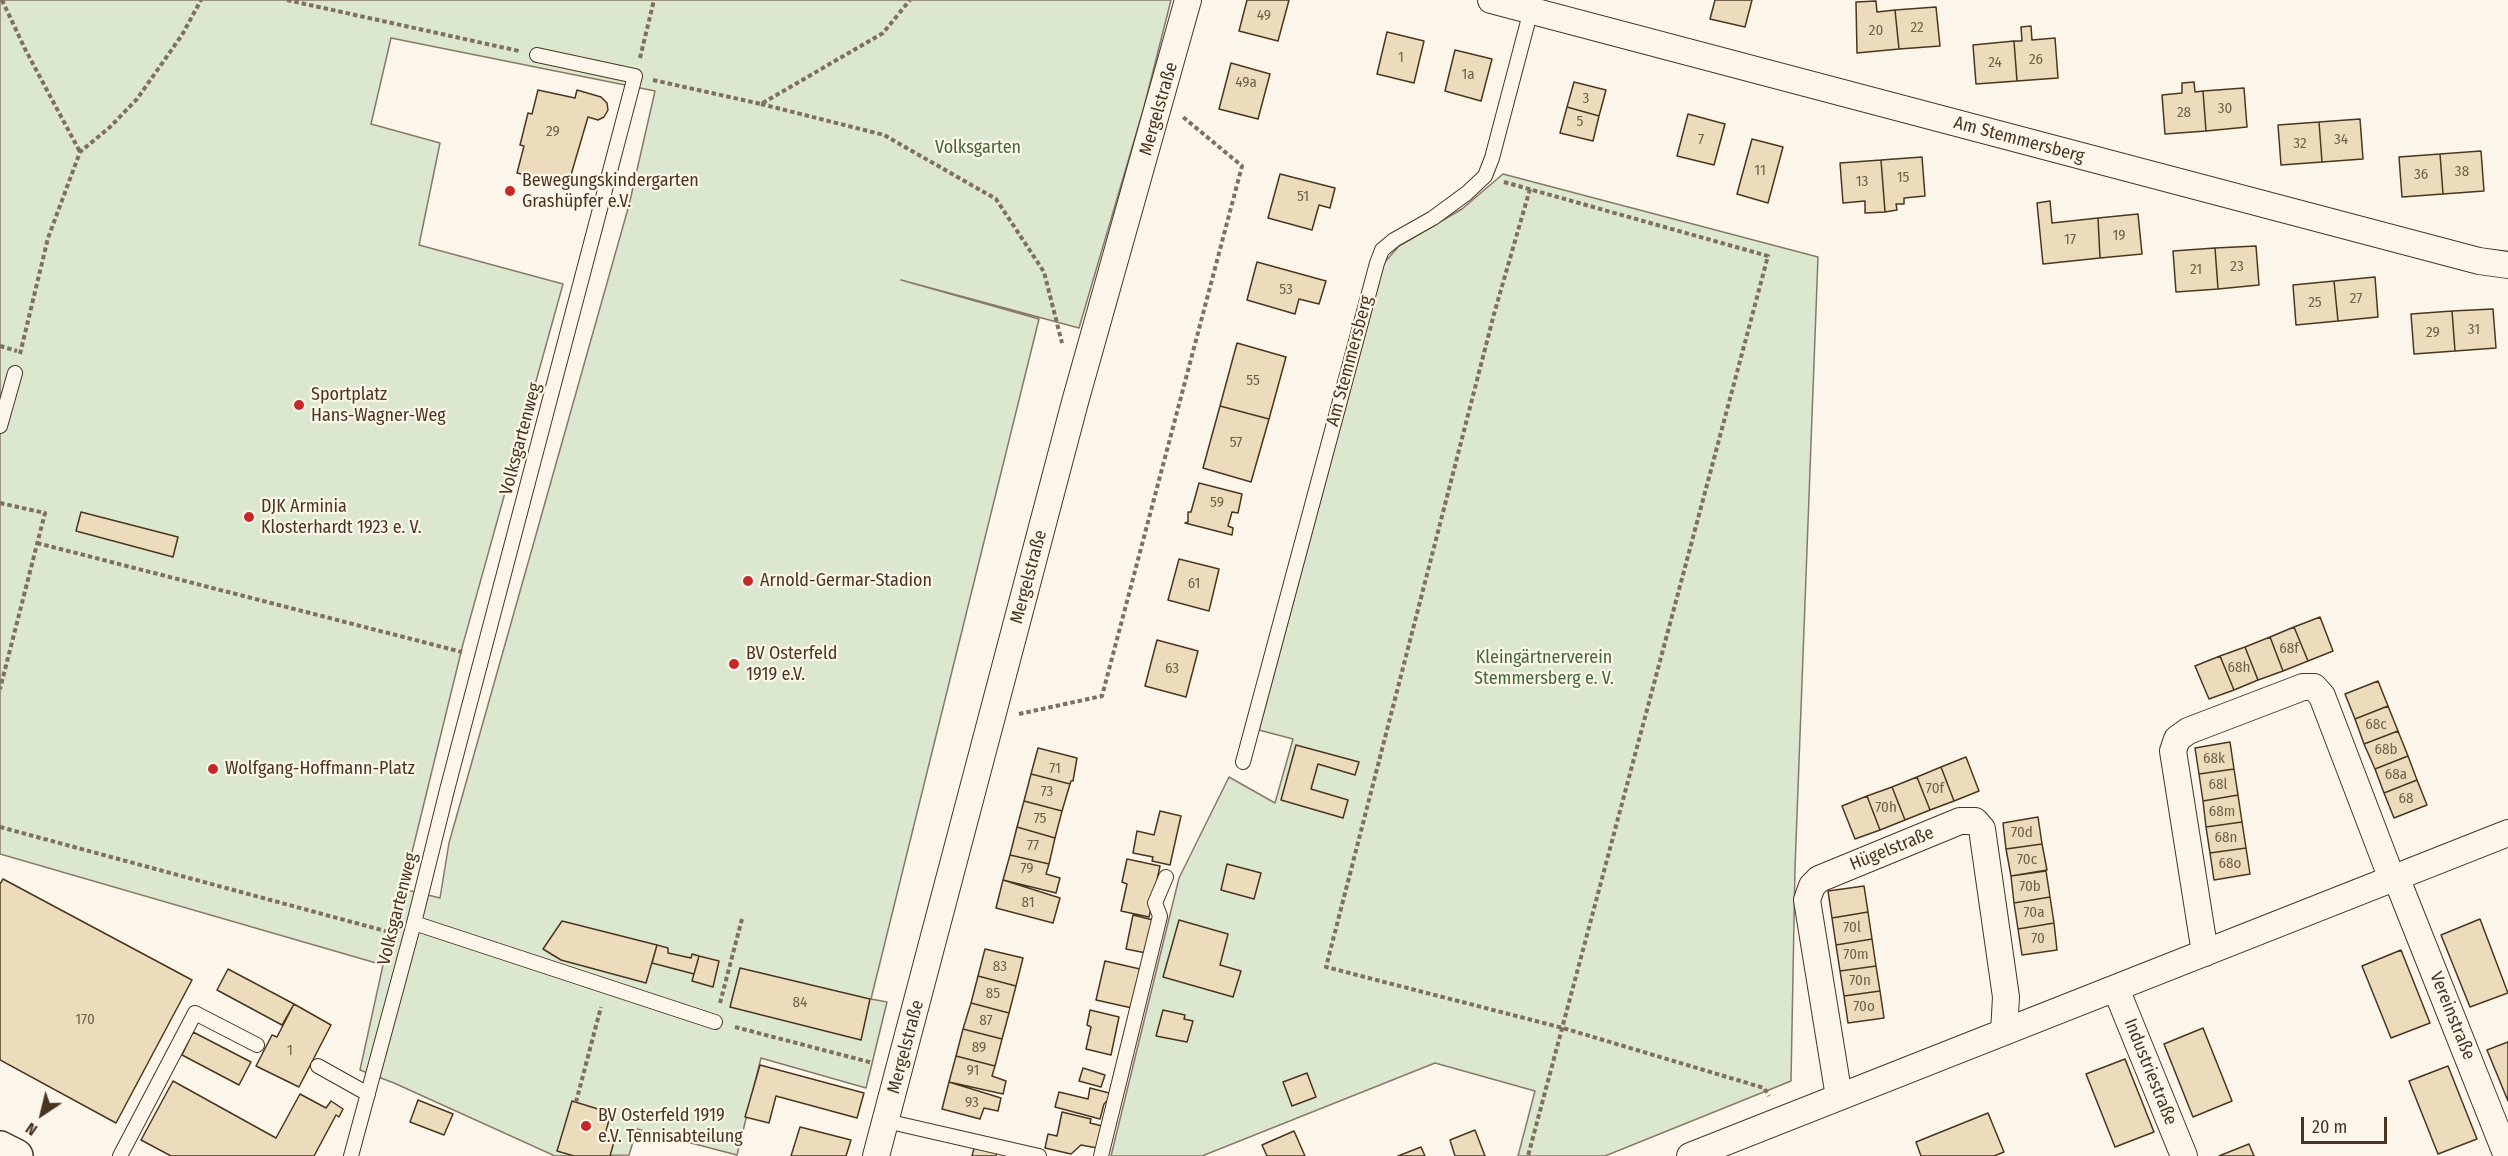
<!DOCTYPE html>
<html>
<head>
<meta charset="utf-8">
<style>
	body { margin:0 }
	#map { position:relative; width:2508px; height:1156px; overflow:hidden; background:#fbf6e9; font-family:"Fira Sans Condensed",sans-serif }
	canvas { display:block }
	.north { position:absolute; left:12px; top:1084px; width:60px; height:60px; -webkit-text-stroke:4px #fbf6e9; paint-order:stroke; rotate:215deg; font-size:16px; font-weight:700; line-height:24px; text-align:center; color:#4a3520 }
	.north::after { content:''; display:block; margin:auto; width:21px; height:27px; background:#4a3520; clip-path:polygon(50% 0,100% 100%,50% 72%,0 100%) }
	.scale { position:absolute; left:2301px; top:1117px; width:86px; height:27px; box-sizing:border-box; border:3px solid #4a3520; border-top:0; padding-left:8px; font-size:18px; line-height:21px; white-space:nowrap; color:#4a3520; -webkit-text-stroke:4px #fbf6e9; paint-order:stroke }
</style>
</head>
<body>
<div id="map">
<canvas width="2508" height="1156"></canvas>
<div class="north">N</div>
<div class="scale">20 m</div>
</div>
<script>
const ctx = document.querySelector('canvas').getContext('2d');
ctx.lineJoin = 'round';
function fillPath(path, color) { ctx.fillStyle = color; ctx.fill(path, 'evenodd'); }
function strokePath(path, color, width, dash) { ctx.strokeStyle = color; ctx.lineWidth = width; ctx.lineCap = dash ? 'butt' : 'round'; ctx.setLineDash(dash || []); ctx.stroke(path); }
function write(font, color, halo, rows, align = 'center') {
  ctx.font = font + ' "Fira Sans Condensed",sans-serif'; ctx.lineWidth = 4.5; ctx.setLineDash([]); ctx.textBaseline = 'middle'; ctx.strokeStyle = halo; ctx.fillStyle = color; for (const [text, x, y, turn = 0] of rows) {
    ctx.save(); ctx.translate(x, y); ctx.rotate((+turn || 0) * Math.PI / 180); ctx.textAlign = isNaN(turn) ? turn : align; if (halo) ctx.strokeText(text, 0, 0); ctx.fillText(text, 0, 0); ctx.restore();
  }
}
const green = new Path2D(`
	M0 0H1171L1144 107 1079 328 901 280 1039 319 871 999 887 1002 866 1088 761 1058 737 1155 637 1129 629 1155 555 1156 394 1083 360 1070 383 965 0 854ZM391 38 655 91 629 205 449 843 440 898 403 889 463 644 563 284 419 245 440 143 371 124Z
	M1503 174 1818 257 1795 868 1791 1081 1605 1156H1518L1535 1091 1435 1063 1202 1156H1111L1179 878 1229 777 1275 803 1293 739 1259 730 1384 263 1399 246 1462 209Z`);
const building = new Path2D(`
	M1247 0H1289L1278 41 1239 31Z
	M1715 0H1752L1745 27 1710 19Z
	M1876 1 1877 12 1895 10 1899 49 1857 53 1856 2Z
	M1936 7 1940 46 1899 49 1895 10Z
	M2031 26 2032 40 2055 38 2058 78 2017 81 2014 41H2022L2021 27Z
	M1387 32 1424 41 1414 83 1377 74Z
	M2014 41 2017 81 1976 84 1973 45Z
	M1455 50 1492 59 1481 101 1445 91Z
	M1231 63 1270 74 1258 119 1219 109Z
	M1574 82 1606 90 1599 116 1567 107Z
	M2194 82 2195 92 2203 91 2206 131 2165 134 2162 95 2182 93V83Z
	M2244 88 2247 127 2206 131 2203 91Z
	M538 90 575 98 577 90 601 97 607 103 608 110 604 117 598 120 588 117 568 185 517 173 524 146 520 145 528 113 532 114Z
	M1567 107 1599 116 1593 141 1560 133Z
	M1688 114 1725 124 1714 165 1677 156Z
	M2360 119 2363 159 2322 162 2319 122Z
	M2319 122 2322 162 2281 165 2278 125Z
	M1752 139 1783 147 1768 203 1737 194Z
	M2481 151 2484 191 2443 194 2440 154Z
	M2440 154 2443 194 2402 197 2399 157Z
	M1922 157 1925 196 1904 198V204H1896L1897 210 1885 212 1881 160Z
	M1881 160 1885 212 1865 213V201L1843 203 1840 163Z
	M1280 174 1335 188 1330 208 1319 205 1312 230 1268 218Z
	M2050 201 2052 223 2098 218 2100 258 2043 264 2037 203Z
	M2138 214 2142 254 2100 258 2098 218Z
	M2256 246 2259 285 2218 289 2215 248Z
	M2215 248 2218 289 2176 292 2173 251Z
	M1257 262 1326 281 1319 304 1299 299 1295 314 1247 300Z
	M2375 277 2378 317 2338 321 2334 281Z
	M2334 281 2338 321 2296 325 2293 285Z
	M2493 309 2496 348 2455 351 2452 311Z
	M2452 311 2455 351 2414 354 2411 314Z
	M1237 343 1286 357 1269 419 1220 406Z
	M1220 406 1269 419 1251 482 1203 468Z
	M1199 483 1242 494 1238 513 1232 512 1228 526 1233 528 1232 535 1185 523 1188 522V512H1191Z
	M81 512 178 537 173 557 76 531Z
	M1179 559 1219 569 1209 611 1168 600Z
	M2320 617 2333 651 2308 661 2294 627Z
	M2294 627 2308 661 2283 671 2270 637Z
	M2270 637 2283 671 2258 680 2245 647Z
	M1157 640 1198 651 1186 697 1145 686Z
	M2245 647 2258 680 2234 690 2220 656Z
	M2220 656 2234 690 2209 699 2195 666Z
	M2378 681 2388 706 2355 719 2345 694Z
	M2388 706 2398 731 2364 744 2355 719Z
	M2398 731 2408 756 2375 769 2364 744Z
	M2230 742 2234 769 2199 774 2195 748Z
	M1296 745 1359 762 1355 775 1318 764 1311 789 1348 800 1343 818 1281 800Z
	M1038 748 1077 758 1073 781H1071L1070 784 1031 774Z
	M2408 756 2417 780 2384 793 2375 769Z
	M1966 757 1979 791 1954 801 1941 767Z
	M1941 767 1954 801 1930 810 1917 777Z
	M2234 769 2238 795 2203 801 2199 774Z
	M1031 774 1070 784 1062 811 1024 801Z
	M1917 777 1930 810 1905 820 1892 787Z
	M2417 780 2427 805 2394 818 2384 793Z
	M1892 787 1905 820 1880 830 1867 796Z
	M2238 795 2242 822 2206 827 2203 801Z
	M1867 796 1880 830 1855 839 1842 806Z
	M1024 801 1062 811 1055 838 1017 827Z
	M1160 811 1181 816 1170 865 1152 861 1153 857 1133 853 1137 831 1154 835Z
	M2038 817 2042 844 2006 849 2003 823Z
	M2242 822 2246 848 2210 853 2206 827Z
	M1017 827 1055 838 1049 864 1010 855Z
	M2042 844 2047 870 2011 876 2006 849Z
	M2246 848 2250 874 2214 880 2210 853Z
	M1010 855 1049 864 1046 874 1060 878 1056 893 1003 880Z
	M1127 859 1160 866 1149 917 1121 911 1127 884 1122 882Z
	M1227 864 1261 873 1254 899 1221 890Z
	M2046 871 2050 897 2014 903 2011 876Z
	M3 879 192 980 116 1123 0 1060V884Z
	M1003 880 1060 898 1053 923 996 908Z
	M1864 886 1868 912 1832 918 1828 891Z
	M2050 897 2054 923 2018 929 2014 903Z
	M1868 912 1872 939 1836 945 1832 918Z
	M1133 915 1153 920 1146 953 1126 949Z
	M2480 919 2508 993 2470 1007 2441 935Z
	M1179 920 1228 934 1220 965 1241 971 1233 997 1163 977Z
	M562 921 657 945 646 983 561 960 543 949Z
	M2054 923 2057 950 2022 955 2018 929Z
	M1872 939 1876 966 1840 971 1836 945Z
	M657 945 668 948V953L691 958 692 954 699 956 694 974 652 963Z
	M985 949 1023 958 1016 986 978 976Z
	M2401 950 2430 1023 2391 1038 2362 966Z
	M699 956 719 961 713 987 692 981Z
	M1105 961 1140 969 1132 1008 1096 1000Z
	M1876 966 1880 991 1844 996 1840 971Z
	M740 968 870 999 861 1040 730 1007Z
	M228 969 294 1004 282 1025 217 990Z
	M978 976 1016 986 1009 1013 971 1003Z
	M1880 991 1884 1018 1848 1023 1844 996Z
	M971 1003 1009 1013 1002 1039 963 1029Z
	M294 1004 331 1025 299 1087 256 1066 272 1035 277 1037Z
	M1090 1010 1119 1017 1111 1055 1086 1049 1091 1027 1087 1025Z
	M1163 1010 1185 1015 1184 1019 1193 1021 1187 1042 1156 1036Z
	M2203 1028 2232 1101 2193 1117 2164 1044Z
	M963 1029 1002 1039 995 1066 956 1056Z
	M193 1032 251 1062 239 1085 182 1055Z
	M2508 1042V1101L2487 1050Z
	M956 1056 995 1066 992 1076 1006 1081 1003 1094 949 1082Z
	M2125 1059 2154 1132 2115 1147 2086 1074Z
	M760 1065 864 1093 857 1118 776 1096 769 1123 745 1117Z
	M2448 1066 2477 1139 2438 1154 2409 1081Z
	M1083 1068 1105 1075 1101 1087 1079 1081Z
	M1307 1073 1316 1097 1292 1106 1283 1082Z
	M173 1081 276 1138 300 1094 326 1108 331 1101 343 1109 339 1117 336 1115 314 1156H171L141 1140Z
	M949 1082 1001 1098 998 1111 984 1108 980 1119 942 1109Z
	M1090 1088 1109 1093V1099L1104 1104 1100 1119 1055 1107 1059 1092 1088 1099Z
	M418 1100 453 1114 444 1135 410 1122Z
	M572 1101 611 1113 604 1138 614 1142 610 1156H574L557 1151Z
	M1062 1112 1091 1119 1090 1123 1102 1126 1097 1148 1081 1145 1071 1154 1045 1148 1048 1134 1057 1136Z
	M1988 1113 2004 1152 1994 1156H1921L1916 1142Z
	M800 1127 851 1140 846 1156H791Z
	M1475 1130 1485 1156H1455L1450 1140Z
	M1294 1131 1305 1156H1267L1262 1145Z
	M2249 1144 2254 1156H2219Z
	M975 1145 997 1152 996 1156H972Z
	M1421 1147 1425 1156H1398Z`);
const path = new Path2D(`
	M2 0 25 49 80 152
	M287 0 519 51
	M640 58 654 0
	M653 80 761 104 883 33 910 0
	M761 104 884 135 996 199 1044 272 1062 343
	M1504 182 1768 256 1528 1156
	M1530 189 1494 314 1326 967 1563 1028 1764 1088 1769 1096
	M0 346 17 351
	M20 354 48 238 80 152 110 127 137 99 182 35 201 0
	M0 503 45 513 0 689
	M37 543 462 652
	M1019 714 1102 696 1242 166 1183 117
	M0 827 389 932
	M720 1003 742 919
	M735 1027 873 1063
	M576 1102 601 1007`);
const lane = new Path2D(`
	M0 426 15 373
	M1243 762 1377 263 1382 250 1394 240 1433 218 1467 193 1485 176 1492 158 1531 10
	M414 923 715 1022
	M318 1066 368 1094
	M886 1121 1039 1156
	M120 1156 195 1013 257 1045
	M351 1156 414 923 447 790 635 76 537 55
	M1101 1156 1160 916 1155 903 1166 877`);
const street = new Path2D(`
	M1491 0 2479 261 2508 265
	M2396 877 2507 1156
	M2205 953 2173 751 2177 739 2188 731 2303 687H2314L2322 696 2392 879
	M2116 989 2184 1156
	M1839 1097 1807 900 1812 886 1819 879 1960 821H1975L1982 829 2006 997 2004 1032
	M876 1156 1075 402 1188 0
	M1690 1156 2508 833`);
const secondary = new Path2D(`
	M0 1148 16 1156`);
const markers = [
	[510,191,6,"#c62828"],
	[299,405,6,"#c62828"],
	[249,517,6,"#c62828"],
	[748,581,6,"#c62828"],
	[734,664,6,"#c62828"],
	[213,769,6,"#c62828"],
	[586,1126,6,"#c62828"]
];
const numberNames = [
	["49",1264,16],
	["22",1917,28],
	["20",1876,31],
	["1",1401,58],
	["26",2036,60],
	["24",1995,63],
	["1a",1468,75],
	["49a",1246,83],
	["3",1586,99],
	["30",2225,109],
	["28",2184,113],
	["5",1580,122],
	["29",553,132],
	["7",1701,140],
	["34",2341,140],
	["32",2300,144],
	["11",1760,171],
	["38",2462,172],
	["36",2421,175],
	["15",1903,178],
	["13",1862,182],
	["51",1303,197],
	["19",2119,236],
	["17",2070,240],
	["23",2237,267],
	["21",2196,270],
	["53",1286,290],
	["27",2356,299],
	["25",2315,303],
	["31",2474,330],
	["29",2433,333],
	["55",1253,381],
	["57",1236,443],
	["59",1217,503],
	["61",1194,584],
	["68f",2289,649],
	["68h",2239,668],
	["63",1172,669],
	["68c",2376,725],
	["68b",2386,750],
	["68k",2214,759],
	["71",1055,769],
	["68a",2396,775],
	["68l",2218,785],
	["70f",1935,789],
	["73",1047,792],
	["68",2406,799],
	["70h",1886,808],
	["68m",2222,812],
	["75",1040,819],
	["70d",2022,833],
	["68n",2226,838],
	["77",1033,846],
	["70c",2027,860],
	["68o",2230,864],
	["79",1027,869],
	["70b",2030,887],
	["81",1028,903],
	["70a",2034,913],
	["70l",1852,928],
	["70",2038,939],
	["70m",1856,955],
	["83",1000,967],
	["70n",1860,981],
	["85",993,994],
	["84",800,1003],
	["70o",1864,1007],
	["170",85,1020],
	["87",986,1021],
	["89",979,1048],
	["1",290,1051],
	["91",973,1071],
	["93",972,1103]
];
const streetNames = [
	["Mergelstraße",1159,109,-74],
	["Am Stemmersberg",2019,140,15],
	["Am Stemmersberg",1350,361,-75],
	["Volksgartenweg",521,439,-75],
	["Mergelstraße",1029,577,-75],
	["Hügelstraße",1892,849,-22],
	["Volksgartenweg",398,909,-76],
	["Vereinstraße",2452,1016,68],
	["Mergelstraße",906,1047,-75],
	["Industriestraße",2150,1072,68]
];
const parkNames = [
	["Volksgarten",978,148],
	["Kleingärtnerverein",1544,658],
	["Stemmersberg e. V.",1544,679]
];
const poiNames = [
	["Bewegungskindergarten",522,181],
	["Grashüpfer e.V.",522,202],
	["Sportplatz",311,395],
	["Hans-Wagner-Weg",311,416],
	["DJK Arminia",261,507],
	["Klosterhardt 1923 e. V.",261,528],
	["Arnold-Germar-Stadion",760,581],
	["BV Osterfeld",746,654],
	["1919 e.V.",746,675],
	["Wolfgang-Hoffmann-Platz",225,769],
	["BV Osterfeld 1919",598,1116],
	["e.V. Tennisabteilung",598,1137]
];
fillPath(green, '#dce7d0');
strokePath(green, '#887966', 1.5);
fillPath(building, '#ecdcbc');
strokePath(building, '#4a3520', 1.5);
strokePath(lane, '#4a3520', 16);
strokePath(street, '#4a3520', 28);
strokePath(secondary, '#4a3520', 36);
strokePath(path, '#7f6f5c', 4, [4.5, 3]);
strokePath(lane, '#fbf6e9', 14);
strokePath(street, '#fbf6e9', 26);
strokePath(secondary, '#fbf6e9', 33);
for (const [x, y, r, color] of markers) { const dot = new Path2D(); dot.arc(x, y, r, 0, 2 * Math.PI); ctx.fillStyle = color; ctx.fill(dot); strokePath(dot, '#fbf6e9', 2); }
write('15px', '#725f47', null, numberNames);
write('18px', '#4a3520', '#fbf6e9', streetNames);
write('18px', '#436837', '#fbf6e9', parkNames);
write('18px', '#4a3520', '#fbf6e9', poiNames, 'left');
</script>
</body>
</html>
